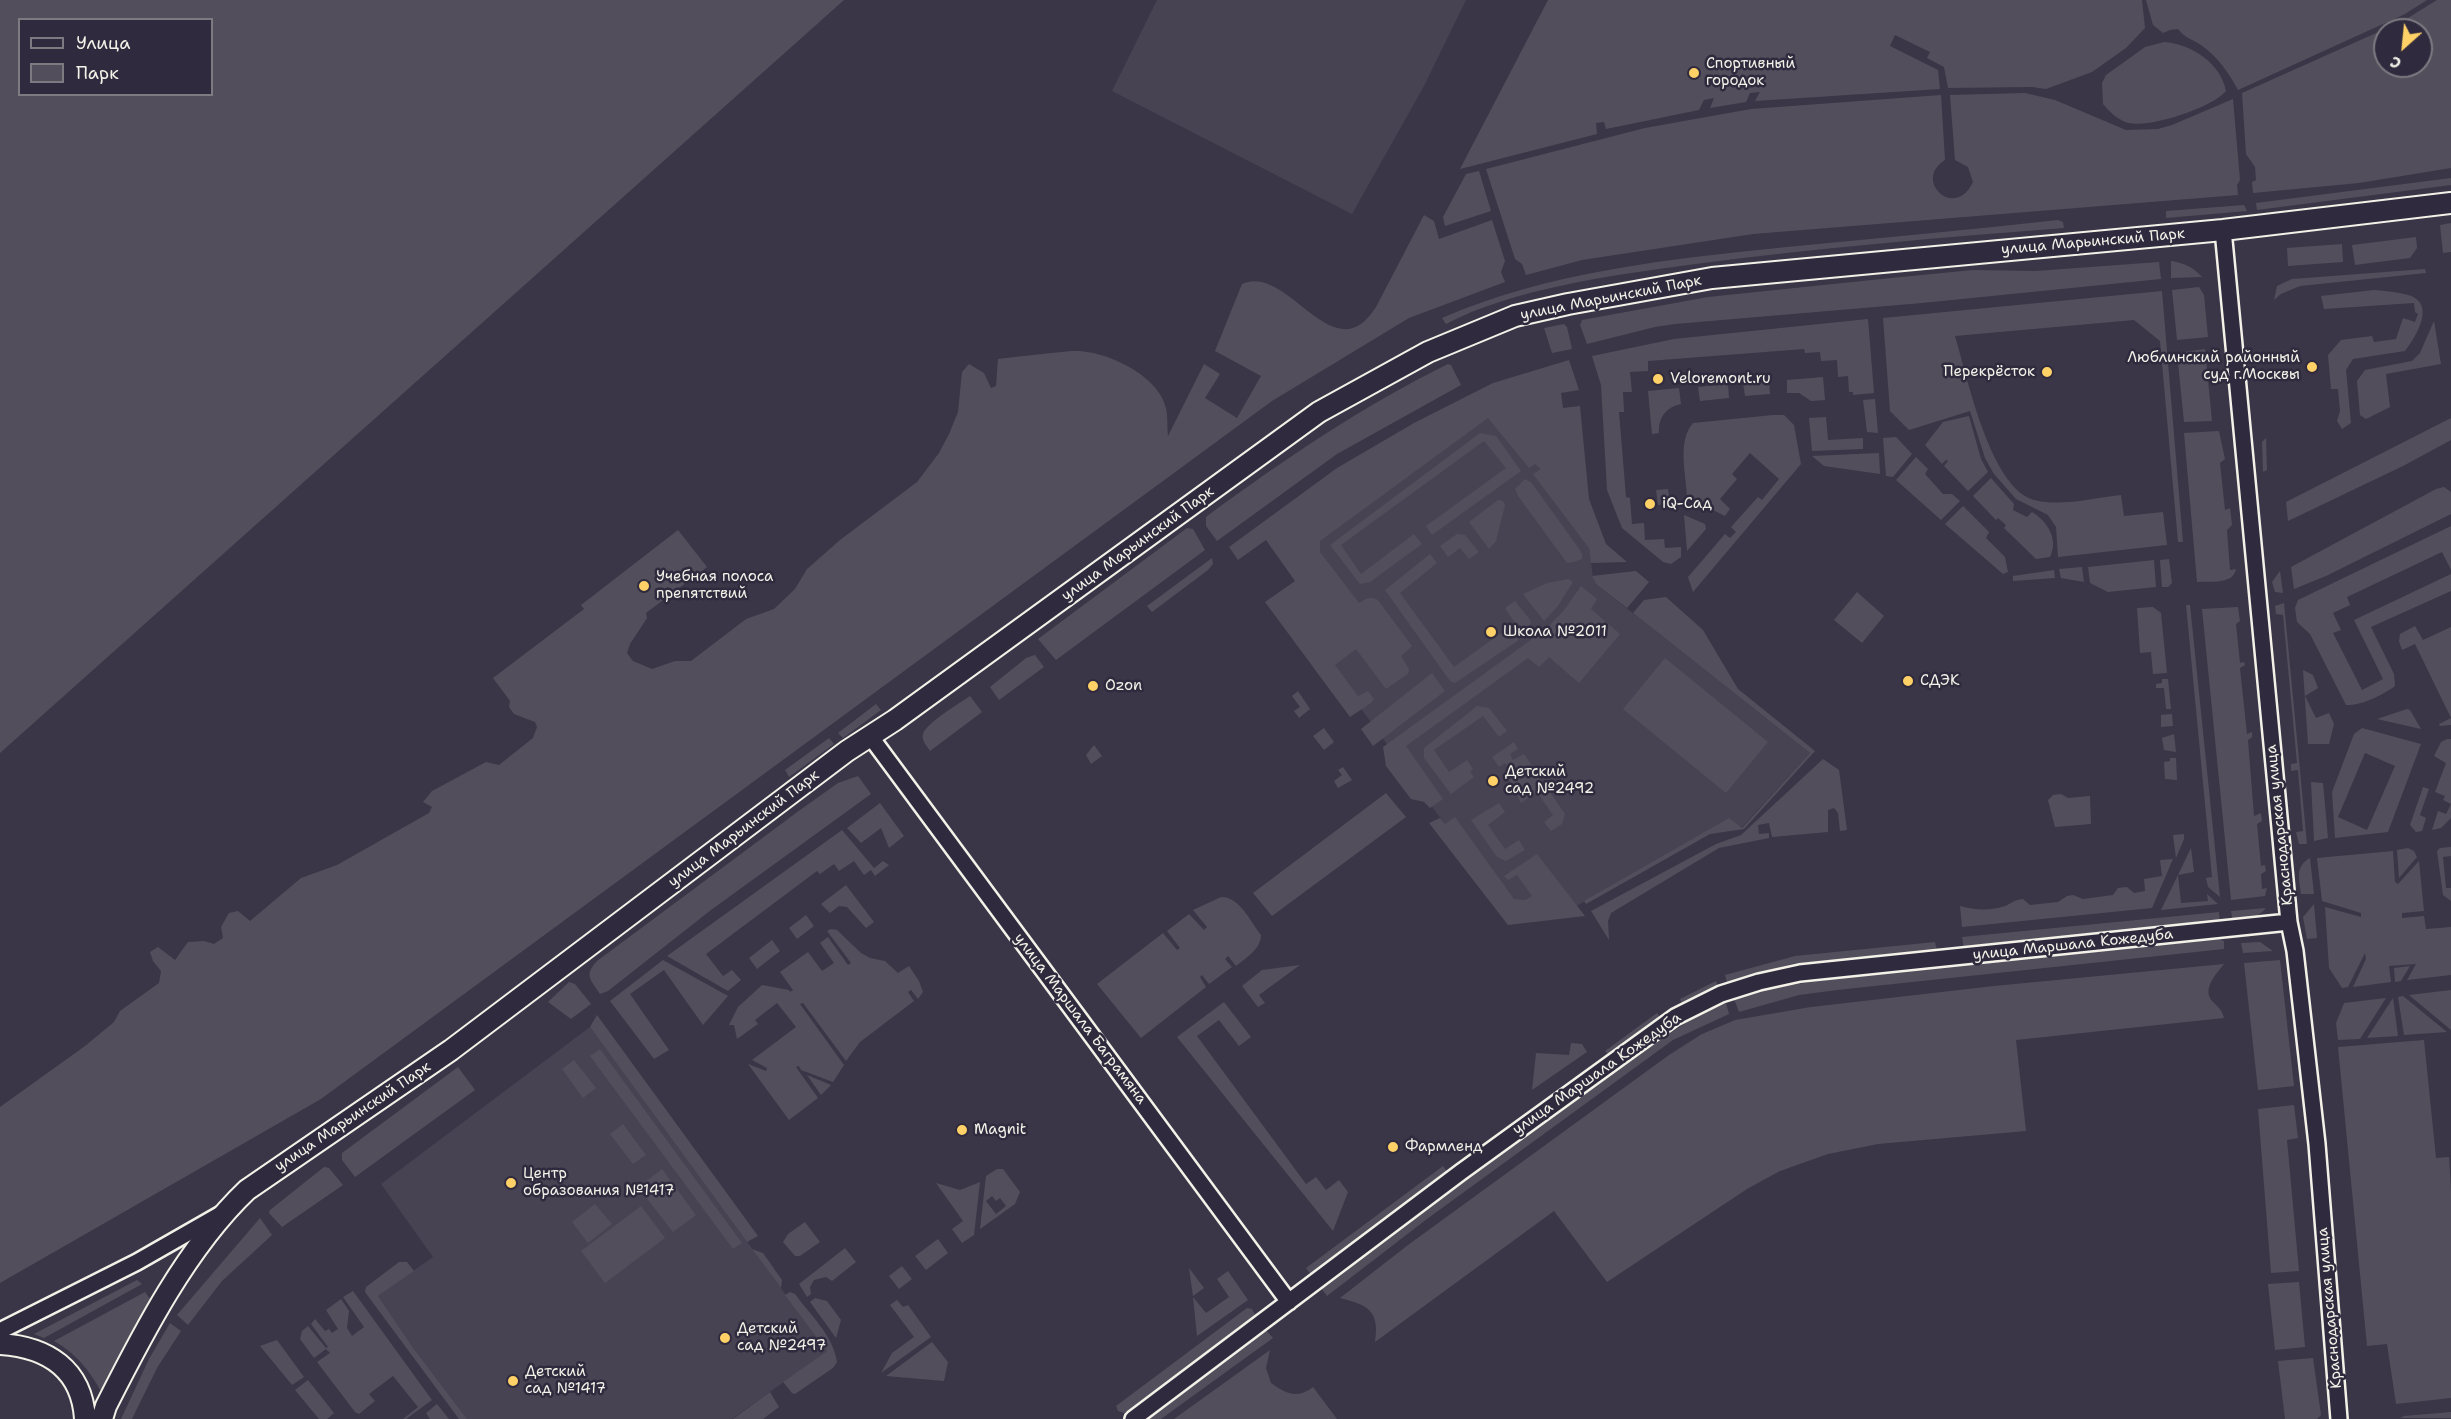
<!DOCTYPE html>
<html>
<head>
<meta charset="utf-8">
<style>
	body { margin:0 }
	#map { position:relative; width:2451px; height:1419px; overflow:hidden; background:#3b3647; font-family:"Shantell Sans",sans-serif }
	canvas { display:block }
	.legend { position:absolute; left:18px; top:18px; width:195px; height:78px; box-sizing:border-box; background:#2f2a3d; border:2px solid #7e7a81; margin:0; padding:8px 10px; list-style:none; font-size:18px; color:#f4f1e8 }
	.legend li { display:flex; align-items:center; gap:12px; height:30px }
	.legend b { width:30px; border:2px solid #7e7a81 }
	.north { position:absolute; left:2373px; top:18px; width:60px; height:60px; box-sizing:border-box; background:#2f2a3d; border:2px solid #7e7a81; border-radius:50%; rotate:207deg; font-size:16px; font-weight:700; line-height:24px; text-align:center; color:#f4f1e8 }
	.north::after { content:''; display:block; margin:auto; width:21px; height:27px; background:#ffd166; clip-path:polygon(50% 0,100% 100%,50% 72%,0 100%) }
</style>
</head>
<body>
<div id="map">
<canvas width="2451" height="1419"></canvas>
<ul class="legend">
<li><b style="height:8px;background:#2f2a3d"></b>Улица</li>
<li><b style="height:16px;background:#534e5c"></b>Парк</li>
</ul>
<div class="north">С</div>
</div>
<script>
const ctx = document.querySelector('canvas').getContext('2d');
ctx.lineJoin = 'round';
function fillPath(path, color) { ctx.fillStyle = color; ctx.fill(path, 'evenodd'); }
function strokePath(path, color, width, dash) { ctx.strokeStyle = color; ctx.lineWidth = width; ctx.lineCap = dash ? 'butt' : 'round'; ctx.setLineDash(dash || []); ctx.stroke(path); }
function write(font, color, halo, rows, align = 'center') {
  ctx.font = font + ' "Shantell Sans",sans-serif'; ctx.lineWidth = 5; ctx.setLineDash([]); ctx.textBaseline = 'middle'; ctx.strokeStyle = halo; ctx.fillStyle = color; for (const [text, x, y, turn = 0] of rows) {
    ctx.save(); ctx.translate(x, y); ctx.rotate((+turn || 0) * Math.PI / 180); ctx.textAlign = isNaN(turn) ? turn : align; if (halo) ctx.strokeText(text, 0, 0); ctx.fillText(text, 0, 0); ctx.restore();
  }
}
const built = new Path2D(`
	M1157 0H1466L1424 86 1352 214 1112 91Z
	M1500 398 1575 434 1593 578 1596 584 1810 753 1741 828 1729 819 1573 908 1502 903 1320 652 1285 523Z
	M590 1027 827 1351 732 1419H467L414 1349 378 1296 433 1257 381 1184Z`);
const green = new Path2D(`
	M0 0H844L0 753ZM20 20H212V94H20Z
	M1548 0H2142L2145 28 2126 48 2092 72 2046 89 2032 87 1948 88 1944 67 1927 58 1930 52 1895 35 1890 46 1938 70 1940 89 1755 101 1760 92 1750 93 1746 102 1710 108 1714 98 1704 100 1699 110 1606 129 1604 122 1596 123 1597 134 1460 169Z
	M2146 0H2427L2405 14 2238 90C2229 73 2217 56 2201 45 2192 39 2185 38 2178 29L2170 30 2163 33 2153 25Z
	M2437 0H2451V168L2359 183 2253 193 2252 182 2256 180 2255 167 2246 154 2242 93 2403 21ZM2385 30H2421V66H2385Z
	M2164 42C2191 44 2221 63 2226 91 2212 108 2146 130 2125 122 2116 118 2109 111 2103 104L2102 83 2106 75 2145 47Z
	M2025 93 2055 100 2126 130 2158 129 2172 125 2233 99 2240 180 2237 185 2238 195 1753 234 1582 260 1526 275 1522 264 1515 259 1486 169 1645 128 1751 109 1941 95 1945 160C1912 180 1955 221 1973 182L1968 167 1955 160 1950 95Z
	M1479 171 1491 211 1445 226 1443 217 1466 174Z
	M2451 178V185L2257 210 2256 203Z
	M2244 205 2247 211 2166 218V211Z
	M1424 215 1434 221 1439 239 1492 220 1505 261 1501 272 1505 282 1409 318 1272 401 321 1099 0 1283V1107L85 1046 114 1022 120 1011 159 983 161 971 153 961 150 952 158 947 175 960 188 942 204 941 214 944 223 938 221 927 229 913 238 911 250 921 301 878 337 865 429 813 432 807 423 802 432 791 486 762 499 765 533 738 537 727 535 722 514 714 509 707 510 701 493 678 584 609 581 605 678 530 707 567 646 613 647 618 630 644 627 653 633 661 652 669 675 661H691L746 619 774 609 795 589 807 569 840 540 917 482 939 453 949 434 958 412 962 372 969 364 984 373 991 388 996 386 998 359C1023 356 1048 353 1072 351 1104 349 1159 375 1166 408 1168 417 1167 428 1168 436L1204 364 1220 374 1205 398 1237 418 1261 376 1215 351 1242 284C1289 263 1333 375 1376 307Z
	M2058 220 2063 222 2064 228C1938 238 1813 248 1688 265 1613 275 1512 289 1446 324L1442 318C1550 271 1671 259 1787 247 1877 238 1968 230 2058 220Z
	M2451 223V252L2443 253 2440 225Z
	M2416 237 2417 248 2410 258 2355 265 2352 245Z
	M2342 244 2343 262 2288 266 2287 248Z
	M2171 261C2184 263 2193 267 2202 277L2171 278Z
	M2159 262 2161 279 1922 303 1675 324 1655 327 1587 344 1580 325 1582 320 1708 297 1891 278 1973 270 2036 271Z
	M2425 269 2426 273 2300 286 2281 294 2274 300 2277 286 2292 279Z
	M2199 287 2204 295 2208 337 2177 340 2172 290Z
	M2374 290C2385 291 2397 292 2408 295 2437 303 2416 337 2405 351L2353 359 2346 370 2351 423 2342 429 2337 421 2340 411 2338 389H2331L2328 355 2341 340 2372 336 2374 342 2396 339 2403 318 2415 322 2418 314 2415 312 2414 303 2324 309 2321 296Z
	M2162 291 2183 542H2178L2160 341 2134 320 1955 336C1967 376 1990 488 2034 500 2061 507 2094 498 2121 495L2124 516 2163 512 2167 545 2058 557 2056 527 2048 515 2016 499 1994 474 1985 458 1970 411 1909 430 1890 411 1883 318Z
	M1868 319 1874 393 1853 395V392H1849L1848 376 1838 377 1837 360 1821 361 1820 352 1805 353 1804 349 1648 361V371L1630 372 1632 392H1623L1624 412H1619L1626 497 1630 498 1632 524 1644 523 1645 540 1664 539 1665 548 1681 547V557L1671 564 1663 562 1622 528 1607 490 1601 385 1592 356 1674 339Z
	M2434 321 2441 364 2386 374 2390 407 2366 419 2360 415 2357 381 2365 370 2412 361 2420 353Z
	M1564 324 1567 327 1572 349 1552 353 1544 328Z
	M2205 349 2212 421 2184 422 2177 353Z
	M1569 360 1579 390 1561 393 1563 408 1580 406 1589 499 1606 544 1627 562 1591 563 1589 548 1533 474 1541 469 1535 464 1529 468 1488 418 1320 541V552L1359 603C1366 599 1369 596 1378 600L1412 646 1401 656 1409 669 1408 674 1386 689 1356 649 1335 665 1358 696 1368 691 1374 699 1371 703 1350 717 1265 602 1295 581 1266 540 1238 560 1229 547 1337 468 1414 423 1493 383Z
	M1448 364 1451 365 1461 385 1337 454 1217 541 1206 526V517C1283 460 1361 407 1448 364Z
	M1823 377 1825 400 1811 401 1799 393H1787V380Z
	M1769 381 1770 394 1745 396 1743 383Z
	M1728 384 1729 398 1700 401 1698 387Z
	M1679 388 1681 404C1666 407 1658 418 1659 433L1652 434 1648 391Z
	M1875 399 1878 433 1867 432 1863 400Z
	M1773 415H1784L1794 425 1801 464 1693 592 1688 577 1725 534 1730 538 1736 532 1731 527 1758 497 1762 500 1779 479 1750 453 1732 474 1737 479 1720 499 1730 509 1725 516 1687 497C1686 474 1677 441 1693 423Z
	M1969 416 1981 459 1988 472 1968 491 1944 466 1948 461 1946 460 1942 464 1925 445 1943 422Z
	M1826 417 1828 440 1863 438V449L1812 451 1809 418Z
	M2451 418V440L2405 465 2288 521 2286 502Z
	M2219 431 2225 459 2220 463 2225 510 2230 508 2232 525 2227 530 2230 570 2236 569C2233 585 2210 581 2197 582L2184 433Z
	M1480 433 1496 436 1521 471 1432 535 1426 526 1506 468 1484 441 1341 545 1361 574 1414 534 1422 544 1370 582 1360 584 1330 545Z
	M1896 437 1912 454 1893 477 1886 476 1883 438Z
	M2266 438 2267 470 2263 472 2262 442Z
	M1879 453 1880 474 1824 466 1812 456Z
	M1916 457 1928 469 1925 474 1943 494H1952L1960 501 1941 520 1896 480Z
	M1991 478 2014 504 2013 510 2027 517 2032 512C2047 521 2059 539 2050 557L2036 559 2004 528 2006 525 1998 518 1996 520 1973 496Z
	M1525 479 1531 482 1582 553V559L1574 562 1567 563 1518 496 1515 489Z
	M2444 487 2451 492V514L2326 576 2294 589 2291 567 2436 489Z
	M1668 489 1670 504 1658 505 1656 490Z
	M1498 500 1503 501 1505 505 1496 541 1489 549 1469 522Z
	M1963 506 1989 532 1986 538 2005 557 2008 572 2003 574 1945 524Z
	M1684 515 1705 524 1706 529 1687 551Z
	M2451 526V570L2442 552 2347 597 2350 605 2333 613 2341 630 2333 633 2362 690 2383 679 2354 620 2451 574V591L2371 627 2394 674 2395 686C2383 695 2361 706 2346 705L2310 634 2297 622 2295 608 2298 600Z
	M1187 528 1193 529 1205 550 1056 660 1038 639Z
	M1457 534 1465 535 1479 552 1469 559 1460 548 1448 557 1440 546Z
	M1430 554 1437 563 1400 593 1454 667 1515 623 1505 608 1515 601 1531 621 1529 629 1516 642 1455 683 1450 681 1385 590Z
	M1212 558 1213 564 1208 570 1152 612 1147 606Z
	M2169 559 2172 583 2168 587H2162L2160 560Z
	M2154 560 2156 587 2108 592 2090 583 2088 567Z
	M2082 567 2084 582 2061 578 2059 569Z
	M2054 570 2055 578 2013 581V576Z
	M1636 571 1649 582 1627 608 1596 584 1592 576Z
	M2280 571 2283 593 2275 592 2272 582Z
	M1568 579 1573 582 1558 606 1544 621 1523 594 1547 583Z
	M1581 586 1597 599 1591 609 1620 634 1579 683 1549 657 1539 667 1528 658 1406 746 1443 799 1430 808 1424 802 1411 799 1386 766 1383 747 1546 629 1565 609Z
	M1857 592 1884 616 1862 643 1834 620Z
	M1666 597 1703 630 1738 689 1815 751 1744 829 1710 834 1586 904 1584 901 1729 818 1742 828 1810 753 1633 613 1644 600Z
	M2284 603 2307 844H2299L2296 832 2303 831 2298 770 2291 771V764L2297 763 2283 615 2276 614 2275 606Z
	M2186 605H2190L2220 897 2208 887 2206 878 2212 877Z
	M2153 607 2161 613 2167 673 2153 674 2151 652 2140 653 2137 608Z
	M2238 607 2240 621 2236 624 2240 663 2244 662 2245 665 2240 668 2247 734 2252 732V737L2248 740 2254 816 2261 813 2262 821 2257 824 2261 866 2265 865 2266 871 2261 874 2262 889 2267 888 2265 896 2231 900 2202 609Z
	M2415 626 2423 640 2451 627V725L2440 726 2439 724 2451 718 2415 644 2402 650 2399 641 2400 634Z
	M1035 655 1044 667 999 700 990 687 1026 658Z
	M1665 658 1768 742 1726 793 1623 709Z
	M2303 670 2313 675 2318 688 2305 696 2316 718 2329 713 2334 724 2329 744H2308Z
	M1432 673 1445 691 1373 746 1361 729Z
	M2162 679H2168L2171 709H2166L2164 688H2156V684L2162 683Z
	M1298 691 1310 709 1299 718 1294 711 1300 707 1292 696Z
	M970 696 982 712 930 751C927 746 921 740 923 734 926 723 960 703 970 696Z
	M876 704 881 710 843 738 838 733Z
	M1477 706 1489 708 1507 731 1499 737 1483 716 1434 750 1449 772 1467 760 1473 769 1470 772 1474 777 1451 794 1424 758V748Z
	M2407 709 2410 710 2421 729 2377 719Z
	M2172 714 2173 726 2161 727V715Z
	M1324 728 1334 742 1324 750 1313 736Z
	M2362 728 2421 744 2388 832 2335 838 2332 792 2354 734ZM2365 753 2395 766 2367 830 2338 817Z
	M2174 734 2176 752 2164 750 2162 738Z
	M829 738 834 744 789 777 785 770Z
	M2447 739H2451V818L2441 828 2432 830 2438 811 2446 814 2451 804 2443 800 2445 796 2435 792 2446 763 2434 756 2441 742Z
	M1514 742 1518 749 1510 754 1513 760 1524 754 1565 814 1562 824 1551 831 1544 822 1553 815 1537 792 1521 803 1509 779 1514 775 1505 763 1499 767 1492 757Z
	M1094 745 1102 756 1091 764 1086 755Z
	M2170 758H2176L2177 780 2165 779 2164 762 2170 761Z
	M1823 759 1839 770 1847 830 1840 831 1838 813 1834 808 1828 810V832L1772 837 1769 823 1758 825 1759 834 1769 833V838L1719 848 1611 913 1608 921 1609 940 1591 911 1716 844 1741 835Z
	M1343 767 1352 780 1338 788 1334 781 1342 775 1338 770Z
	M858 776 871 794 711 910 608 991 600 994C590 979 584 975 597 961L800 810 838 783Z
	M2311 782 2323 783 2328 838 2314 841Z
	M2423 787 2429 789 2420 815 2426 818 2422 831 2416 832 2410 825Z
	M1386 793 1406 817 1272 916 1253 893Z
	M2061 794 2068 798 2090 796 2091 824 2055 827 2048 800 2053 795Z
	M880 803 904 836 889 848 881 828 861 843 847 828Z
	M1499 803 1505 812 1488 825 1505 849 1519 840 1525 850 1506 861 1497 857 1471 820Z
	M1455 817 1514 899 1525 900 1532 896 1517 875 1508 880 1504 876 1537 854 1585 916 1508 925 1429 823 1440 818 1445 824Z
	M842 830 874 868 883 861 889 865 875 876 871 870 864 875 854 861 839 871 834 864 820 874 817 871 706 954 723 976 732 970 741 980 728 991 667 956Z
	M2184 834V839L2176 858 2173 835Z
	M2451 847V856L2443 857 2446 888H2451V901L2443 895 2437 851 2440 848Z
	M2191 848 2194 872 2178 875 2181 903 2208 901 2207 894 2218 904 2161 910Z
	M2408 848 2414 851 2417 857 2399 878 2397 850Z
	M2393 851 2395 882 2398 884 2419 861 2424 911 2402 913V918L2424 916 2426 929 2451 927V975L2407 980 2416 964 2389 966 2391 982 2353 987 2366 959 2365 953 2348 987 2342 988 2329 968 2325 907 2361 917V913L2322 901 2317 858Z
	M2310 858 2314 894H2301C2299 879 2295 866 2310 858Z
	M2173 859 2152 908 1962 927 1960 906C1974 910 1991 911 2005 906 2012 903 2014 900 2023 899L2030 905 2058 902 2067 896 2073 895 2083 899 2113 895 2118 888 2127 887 2134 893 2145 891 2144 879 2162 876 2160 860Z
	M846 885 874 922 866 928 847 907 839 906 830 913 821 904Z
	M1221 897C1240 897 1250 921 1261 935 1261 949 1246 958 1236 966L1228 956 1225 959 1232 967 1209 984 1202 975 1200 977 1206 987 1141 1038 1097 984 1163 933 1177 950 1180 948 1167 931 1189 914 1204 930 1207 927 1193 910Z
	M2314 904 2317 938 2307 939 2303 917Z
	M2266 908C2257 918 2247 922 2233 923L2231 911Z
	M2219 912 2220 923 1964 949 1962 937Z
	M806 915 814 926 797 939 789 928Z
	M831 929 837 930 861 953 870 958 885 961 898 973 909 966 919 981 923 992 918 999 911 990 908 992 914 1001 860 1042 846 1061 803 1003 800 1004 844 1065 833 1082 801 1070 799 1066 796 1067 818 1098 789 1120 748 1064 766 1071 767 1068 752 1060 796 1027 777 1003 755 1020 758 1024 737 1039 734 1025H729L738 1007 762 985 789 990 790 992 793 990 780 972 808 952 822 971 834 963 820 943 828 937 848 965 851 963 827 931Z
	M2219 939 2224 941V949L1837 990 1799 995 1739 1012 1734 999 1776 987 1863 975Z
	M772 940 780 951 757 969 749 958Z
	M1935 942 1937 951 1792 964 1727 982 1725 975 1795 956Z
	M2260 942 2273 951 2243 953 2241 943Z
	M663 960 728 996 703 1025 664 970 630 994 669 1050 654 1059 610 1001Z
	M2280 960 2294 1086 2258 1090 2244 963Z
	M2224 964C2216 974 2201 990 2213 1002 2219 1008 2222 1010 2224 1018L2016 1040 2026 1131 1878 1144 1828 1154 1780 1171 1747 1189 1607 1282 1554 1211 1375 1342C1380 1311 1368 1305 1340 1298L1408 1245 1669 1055 1702 1034 1735 1020 1811 1007 1994 986Z
	M1300 965 1259 995 1265 1003 1258 1007 1242 986 1262 970Z
	M2410 966 2401 981 2395 982 2394 968Z
	M1716 981 1718 986 1682 1004 1680 999Z
	M569 982 575 984 591 1004 571 1019 548 1002Z
	M2451 990V1030L2409 995Z
	M2403 996 2447 1032 2404 1035 2398 997Z
	M2386 998 2360 1039 2338 1040 2336 1023 2344 1003Z
	M2393 998 2398 1036 2367 1038Z
	M1224 1002 1251 1037 1239 1046 1219 1020 1197 1036 1306 1184 1316 1177 1326 1190 1339 1180 1348 1192 1333 1231 1177 1037Z
	M1726 1003 1729 1014 1673 1040 1427 1219 1327 1296 1321 1288 1620 1065 1700 1014Z
	M1657 1013 1660 1017 1609 1055 1605 1051Z
	M597 1015 758 1236 747 1242 590 1027Z
	M2424 1040 2436 1158 2449 1157 2451 1190V1398L2396 1404 2387 1344 2367 1346 2338 1047Z
	M1571 1043 1582 1044 1587 1052 1532 1090 1536 1053 1569 1055Z
	M600 1049 742 1243 733 1249 590 1056Z
	M574 1060 596 1088 583 1098 562 1069Z
	M458 1067 475 1090 355 1177 342 1160V1153Z
	M807 1075 831 1085 821 1095Z
	M2294 1105 2298 1138 2287 1140 2299 1271 2271 1273 2258 1109Z
	M623 1124 646 1155 633 1164 610 1134Z
	M1443 1166 1448 1173 1311 1275 1306 1268Z
	M324 1167 329 1168 343 1185 282 1227 269 1213 270 1210Z
	M662 1169 696 1215 673 1232 638 1187Z
	M997 1169H1003L1020 1192 1015 1204 980 1229 986 1176ZM992 1196 996 1201 1000 1198 1006 1206 996 1214 986 1201Z
	M980 1182 974 1235 962 1243 952 1229 963 1221 936 1183 960 1190Z
	M595 1204 612 1224 588 1243 572 1222Z
	M641 1206 665 1238 605 1283 581 1251Z
	M260 1218 272 1235 222 1281 188 1325 177 1315Z
	M805 1222 820 1242 800 1256H795L783 1242 788 1234Z
	M938 1239 948 1253 926 1270 915 1256Z
	M845 1248 856 1262 832 1281 826 1277 814 1280 810 1287 811 1294 807 1297 799 1284Z
	M752 1249 763 1253 782 1280 781 1288Z
	M399 1262H407L414 1271 378 1296 414 1349 467 1419H459L365 1292 366 1287Z
	M902 1266 912 1279 899 1289 889 1276Z
	M1189 1268 1204 1288 1193 1296Z
	M1228 1271 1248 1300 1197 1336 1193 1297 1206 1313 1229 1297 1217 1279Z
	M137 1280 142 1284 44 1338 34 1334Z
	M2299 1282 2305 1347 2275 1350 2268 1284Z
	M353 1291 432 1400 406 1419H403L418 1407 393 1376 369 1394 375 1401 359 1414 355 1412 317 1362 330 1353 326 1349 314 1358 300 1339 302 1331 308 1326 326 1348 328 1347 311 1324 315 1319 325 1331 329 1329 332 1333 338 1329 326 1310 341 1299 349 1311 347 1328 352 1336 364 1327 343 1297Z
	M145 1292 151 1300 103 1395C90 1371 77 1354 54 1341Z
	M790 1292 795 1294C811 1316 833 1335 837 1362L833 1368 795 1394 792 1393 783 1382 827 1351 785 1295Z
	M815 1298 827 1301 841 1320 836 1338 810 1302Z
	M897 1300 903 1307 908 1305 931 1337 881 1373 892 1353 914 1337 890 1305Z
	M1247 1308 1252 1309 1255 1315 1248 1322 1124 1413 1118 1411 1116 1406Z
	M170 1323 181 1331 157 1368 132 1419H121L149 1359Z
	M1266 1330 1273 1338 1161 1419H1142Z
	M277 1340 304 1377 292 1385 260 1346Z
	M932 1342 948 1362 944 1381 886 1376Z
	M1270 1350 1266 1368 1271 1383C1286 1394 1298 1399 1313 1387L1337 1419H1174Z
	M2313 1358 2321 1415 2317 1419H2285L2278 1361Z
	M308 1380 334 1413 327 1419H319L295 1390Z
	M770 1392 779 1407 763 1419H733Z
	M437 1404 449 1419H430L426 1413Z
	M2451 1412V1418H2400L2404 1416Z`);
const minor = new Path2D(`
	M2223 230 2289 922 2295 951 2317 1144 2339 1419
	M870 736 1289 1302
	M0 1331 137 1262 221 1214
	M1133 1419 1461 1172 1675 1017 1721 994 1759 982 1800 973 2289 922`);
const major = new Path2D(`
	M0 1344C47 1347 82 1369 85 1419
	M102 1419 106 1406C143 1333 187 1247 247 1190L451 1050 847 751 895 720 1319 412 1428 352 1515 316 1568 304 1712 278 2223 230 2451 203`);
const markers = [
	[1694,73,6,"#ffd166"],
	[2312,367,6,"#ffd166"],
	[2047,372,6,"#ffd166"],
	[1658,379,6,"#ffd166"],
	[1650,504,6,"#ffd166"],
	[644,586,6,"#ffd166"],
	[1491,632,6,"#ffd166"],
	[1908,681,6,"#ffd166"],
	[1093,686,6,"#ffd166"],
	[1493,781,6,"#ffd166"],
	[962,1130,6,"#ffd166"],
	[1393,1147,6,"#ffd166"],
	[511,1183,6,"#ffd166"],
	[725,1338,6,"#ffd166"],
	[513,1381,6,"#ffd166"]
];
const poiNames = [
	["Спортивный",1706,64],
	["городок",1706,81],
	["Люблинский районный",2300,358,"right"],
	["суд г.Москвы",2300,375,"right"],
	["Перекрёсток",2035,372,"right"],
	["Veloremont.ru",1670,379],
	["iQ-Сад",1662,504],
	["Учебная полоса",656,577],
	["препятствий",656,594],
	["Школа №2011",1503,632],
	["СДЭК",1920,681],
	["Ozon",1105,686],
	["Детский",1505,772],
	["сад №2492",1505,789],
	["Magnit",974,1130],
	["Фармленд",1405,1147],
	["Центр",523,1174],
	["образования №1417",523,1191],
	["Детский",737,1329],
	["сад №2497",737,1346],
	["Детский",525,1372],
	["сад №1417",525,1389]
];
const streetNames = [
	["улица Марьинский Парк",2093,242,-5],
	["улица Марьинский Парк",1611,298,-11],
	["улица Марьинский Парк",1138,544,-36],
	["Краснодарская улица",2280,825,-96],
	["улица Марьинский Парк",744,829,-37],
	["улица Маршала Кожедуба",2073,945,-6],
	["улица Маршала Баграмяна",1080,1019,53],
	["улица Маршала Кожедуба",1597,1074,-35],
	["улица Марьинский Парк",353,1117,-34],
	["Краснодарская улица",2330,1308,-95]
];
fillPath(built, '#484352');
fillPath(green, '#534e5c');
strokePath(minor, '#f4f1e8', 20);
strokePath(major, '#f4f1e8', 24);
strokePath(minor, '#2f2a3d', 15);
strokePath(major, '#2f2a3d', 20);
for (const [x, y, r, color] of markers) { const dot = new Path2D(); dot.arc(x, y, r, 0, 2 * Math.PI); ctx.fillStyle = color; ctx.fill(dot); strokePath(dot, '#2f2a3d', 2); }
write('15px', '#f4f1e8', '#2f2a3d', poiNames, 'left');
write('15px', '#f4f1e8', '#2f2a3d', streetNames);
</script>
</body>
</html>
